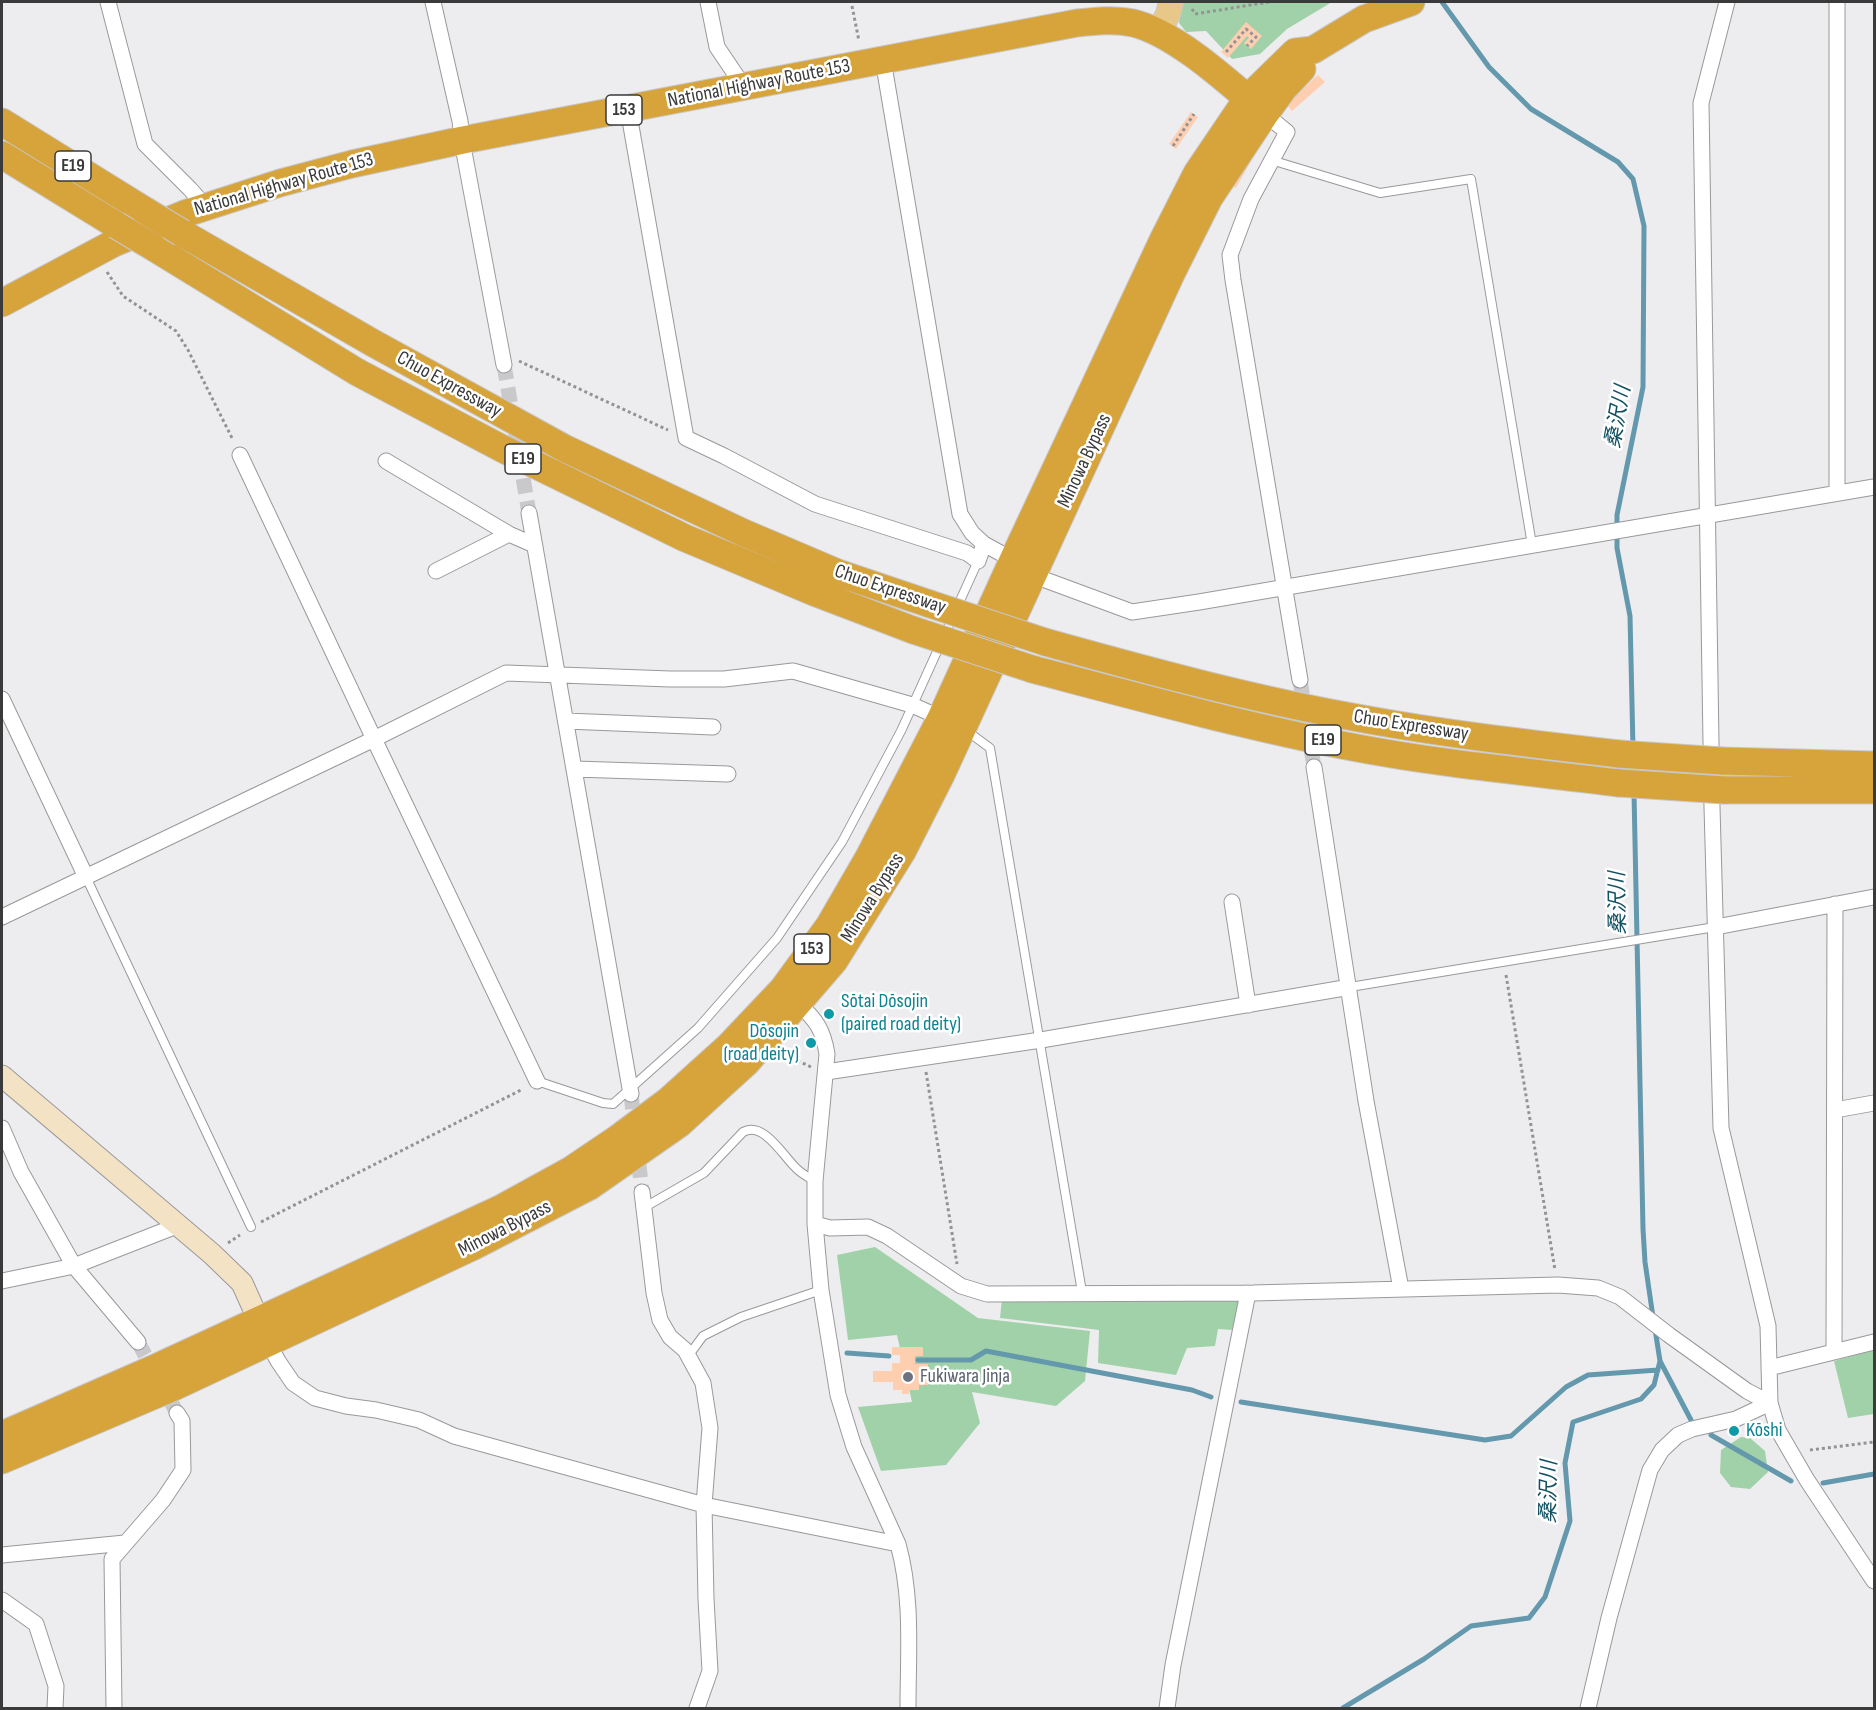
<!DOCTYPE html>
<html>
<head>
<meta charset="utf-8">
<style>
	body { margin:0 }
	#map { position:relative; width:1876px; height:1710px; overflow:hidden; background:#ededf0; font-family:"Sofia Sans Condensed",sans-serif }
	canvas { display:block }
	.frame { position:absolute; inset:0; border:3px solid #3a3a3b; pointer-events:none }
</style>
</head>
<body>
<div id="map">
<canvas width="1876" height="1710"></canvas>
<div class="frame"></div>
</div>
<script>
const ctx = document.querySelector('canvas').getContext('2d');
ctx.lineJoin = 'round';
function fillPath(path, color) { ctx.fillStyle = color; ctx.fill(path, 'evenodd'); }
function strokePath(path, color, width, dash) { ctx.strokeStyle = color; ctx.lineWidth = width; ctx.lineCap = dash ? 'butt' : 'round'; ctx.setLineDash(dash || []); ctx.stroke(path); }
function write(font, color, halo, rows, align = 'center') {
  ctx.font = font + ' "Sofia Sans Condensed","Noto Sans JP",sans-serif'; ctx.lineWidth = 5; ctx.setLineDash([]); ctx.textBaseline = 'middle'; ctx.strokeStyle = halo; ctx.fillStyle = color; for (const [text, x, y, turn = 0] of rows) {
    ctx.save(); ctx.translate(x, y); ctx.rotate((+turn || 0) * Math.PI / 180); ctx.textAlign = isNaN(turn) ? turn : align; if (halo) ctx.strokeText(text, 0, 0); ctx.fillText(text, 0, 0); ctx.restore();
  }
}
const green = new Path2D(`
	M1182 2H1332L1287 29 1260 54 1232 59 1206 31 1186 32 1179 23Z
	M875 1247 978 1318 1090 1331 1085 1381 1056 1406 972 1392 980 1423 946 1465 881 1471 858 1407 912 1402 897 1335 848 1340 837 1255Z
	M1239 1298 1233 1330 1218 1329 1215 1346 1187 1348 1176 1375 1098 1363 1099 1330 1000 1318 1002 1299Z
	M1874 1350V1414L1848 1418 1834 1361Z
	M1741 1437 1750 1438 1765 1451 1768 1472 1750 1489 1731 1487 1720 1473 1721 1450Z`);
const stream = new Path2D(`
	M1442 2 1489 67 1531 109 1618 162 1633 179 1644 226 1643 387 1617 515V548L1630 616 1633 748
	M1634 793 1643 1229 1645 1262 1653 1317
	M847 1353 889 1356
	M918 1360H971L986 1351 1192 1390 1211 1397
	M1660 1361 1691 1420
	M1241 1402 1485 1440 1511 1436 1566 1387 1588 1375 1658 1370
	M1711 1435 1791 1481
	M1823 1483 1874 1474
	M1343 1708 1424 1659 1471 1626 1529 1618 1545 1597 1570 1521 1565 1463 1573 1422 1641 1399 1654 1385 1660 1361 1655 1329`);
const building = new Path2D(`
	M1246 22 1262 36 1251 49 1244 43 1249 38 1247 36 1228 58 1221 52Z
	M1318 75 1325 82 1292 111 1286 103Z
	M1191 112 1198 117 1176 149 1169 144Z
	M1247 152 1254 156 1236 188 1229 184Z
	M892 1347H923V1356H915V1364H928V1385H919V1390H909V1394H902V1390H893V1382H873V1371H892V1363H900V1355H892Z`);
const streetTunnel = new Path2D(`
	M504 365 529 513
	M1300 680 1314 767
	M631 1094 642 1192
	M138 1342 177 1413`);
const path = new Path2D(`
	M852 6 859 41
	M1192 9 1195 14 1269 2
	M1226 52 1246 29 1256 37 1247 46
	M1173 146 1194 114
	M107 272 123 296 176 331 188 350 233 440
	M519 361 668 430
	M1506 975 1555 1270
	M792 1058 811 1067
	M926 1072 957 1264
	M261 1222 523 1089
	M228 1243 240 1235
	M1810 1450 1874 1442`);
const lane = new Path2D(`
	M1271 160 1380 193 1471 179 1532 545
	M967 731 990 748 1082 1292
	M86 877 251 1227
	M1350 987 1715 927
	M537 1081 603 1103 613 1104 698 1028 777 938 842 842 901 731 978 561
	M645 1207 704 1173 743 1132C763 1121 782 1154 795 1167 800 1173 808 1177 815 1181
	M689 1355 703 1336 741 1317 821 1290`);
const street = new Path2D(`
	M108 2 145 144 190 189 205 206
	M433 2 460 121 464 152 504 365
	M708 2 717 47 744 87
	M1727 2 1701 103 1712 807 1721 1128 1768 1326 1770 1403 1778 1430 1807 1480 1874 1581
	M883 60 960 514 972 533 984 544
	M628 109 686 438 724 456 815 504 967 553 978 561 984 544 1013 560
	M1265 114 1287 132 1251 199 1230 255 1233 280 1300 680
	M240 455 374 739 537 1081
	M386 461 509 534 534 545
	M1837 493V2
	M529 513 631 1094
	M436 571 509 534
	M1032 575 1132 612 1199 602 1874 487
	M2 699 86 877
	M566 721 713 727
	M1314 767 1366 1101 1401 1289
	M575 769 728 774
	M1232 902 1248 1005
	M2 917 374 739 506 673 670 679H724L793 671 912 705 941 718
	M1716 927 1874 897
	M798 1003C816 1020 823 1029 827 1054L815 1181V1224L821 1290 838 1395 854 1447 898 1544C913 1598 908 1654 908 1708
	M826 1072 1041 1040 1350 987
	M1835 1110 1874 1103
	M2 1128 21 1172 74 1266 138 1342
	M642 1192 654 1293 660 1320 670 1337 685 1350 703 1383 710 1428 704 1505 706 1599 710 1671 697 1708
	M815 1224 830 1228 868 1227 887 1236 961 1286 987 1294 1253 1293 1558 1285 1598 1288 1620 1297 1669 1335 1747 1391 1770 1403
	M2 1281 74 1266 179 1225
	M268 1342 278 1361 293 1383 315 1398 346 1406 376 1410 419 1420 454 1436 704 1505 898 1544
	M1834 1352 1835 904
	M1769 1368 1874 1342
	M2 1555 125 1543
	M2 1600 36 1624 56 1686 55 1708
	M114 1708 112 1559 163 1500 183 1470 182 1421 177 1413
	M1167 1708 1173 1665 1248 1293
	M1588 1708 1609 1618 1650 1470 1662 1450 1678 1435 1692 1429 1736 1419 1770 1403`);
const secondary = new Path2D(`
	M2 1076 212 1254 242 1283 264 1332`);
const primary = new Path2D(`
	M1159 32 1168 14 1171 2`);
const highway = new Path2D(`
	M2 122 144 210
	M2 155 116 225
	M182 233 373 343 564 448 744 533 838 573 930 604
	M153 247 357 372 503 449 685 538 816 593 913 630
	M2 303 114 243 187 213 280 183 352 164 463 140 1077 23C1096 21 1115 19 1133 23 1175 33 1227 81 1260 109
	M1045 642C1149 671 1252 699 1358 718 1444 734 1532 744 1619 754
	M1032 669C1138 697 1244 726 1352 747 1440 764 1530 772 1619 783
	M1722 761 1874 765
	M1724 790H1874
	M2 1435 155 1368 500 1209 571 1170 617 1139 668 1101 729 1046 783 989 829 926 869 857 941 718 1013 560 1164 238 1197 173 1247 99 1295 52 1313 50 1364 19 1411 2
	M2 1460 176 1386 472 1247 590 1186 679 1124 747 1062 834 961 903 850 941 775 1171 274 1209 198 1265 114 1283 89 1302 69`);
const highwayBridge = new Path2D(`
	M144 210 182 233
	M116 225 153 247
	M930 604 1045 642
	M913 630 1032 669
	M1619 754 1722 761
	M1619 783 1724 790`);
const markers = [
	[829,1014,6,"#0f9aa8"],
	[811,1043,6,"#0f9aa8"],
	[908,1377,6,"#6b7280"],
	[1734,1431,6,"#0f9aa8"]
];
const shields = [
	[624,110,36],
	[73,166,36],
	[523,459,36],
	[1323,740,36],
	[812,949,36]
];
const shieldNames = [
	["153",624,110],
	["E19",73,166],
	["E19",523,459],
	["E19",1323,740],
	["153",812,949]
];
const streetNames = [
	["National Highway Route 153",759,84,-11],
	["National Highway Route 153",284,185,-16],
	["Chuo Expressway",449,385,29],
	["Minowa Bypass",1085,461,-65],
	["Chuo Expressway",890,590,19],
	["Chuo Expressway",1411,726,9],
	["Minowa Bypass",873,898,-58],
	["Minowa Bypass",505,1229,-27]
];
const cultureNames = [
	["Sōtai Dōsojin",841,1002],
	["(paired road deity)",841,1025],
	["Dōsojin",799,1032,"right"],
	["(road deity)",799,1055,"right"],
	["Kōshi",1746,1431]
];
const worshipNames = [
	["Fukiwara Jinja",920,1377]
];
const waterNames = [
	["桑沢川",1619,417,-80],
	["桑沢川",1619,903,-91],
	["桑沢川",1550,1492,-89]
];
fillPath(green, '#a1d1a9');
strokePath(stream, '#6498ac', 5);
fillPath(building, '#feceb0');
strokePath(streetTunnel, '#c9c9cc', 15, [15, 8]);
strokePath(lane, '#99999c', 10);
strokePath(street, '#99999c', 17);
strokePath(secondary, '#99999c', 23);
strokePath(primary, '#c8c8c8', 26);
strokePath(highway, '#c8c8c8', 29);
strokePath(path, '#939395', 3, [3, 3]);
strokePath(lane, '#fff', 8);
strokePath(street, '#fff', 15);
strokePath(secondary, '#f3e3c4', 21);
strokePath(primary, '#e7c889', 24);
strokePath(highway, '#d7a33b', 27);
strokePath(highwayBridge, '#c8c8c8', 29, []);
strokePath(highwayBridge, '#d7a33b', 27);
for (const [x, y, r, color] of markers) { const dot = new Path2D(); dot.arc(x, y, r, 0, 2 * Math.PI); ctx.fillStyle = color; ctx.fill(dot); strokePath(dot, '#fff', 2); }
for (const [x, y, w] of shields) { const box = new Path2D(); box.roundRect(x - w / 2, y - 15, w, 30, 4.5); ctx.fillStyle = '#fff'; ctx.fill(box); strokePath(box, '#3a3a3b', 1.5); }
write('bold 18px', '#3a3a3b', null, shieldNames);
write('20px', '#3a3a3b', '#fff', streetNames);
write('20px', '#0d838f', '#fff', cultureNames, 'left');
write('20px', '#5b616d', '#fff', worshipNames, 'left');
write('italic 21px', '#125164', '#fff', waterNames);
</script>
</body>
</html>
